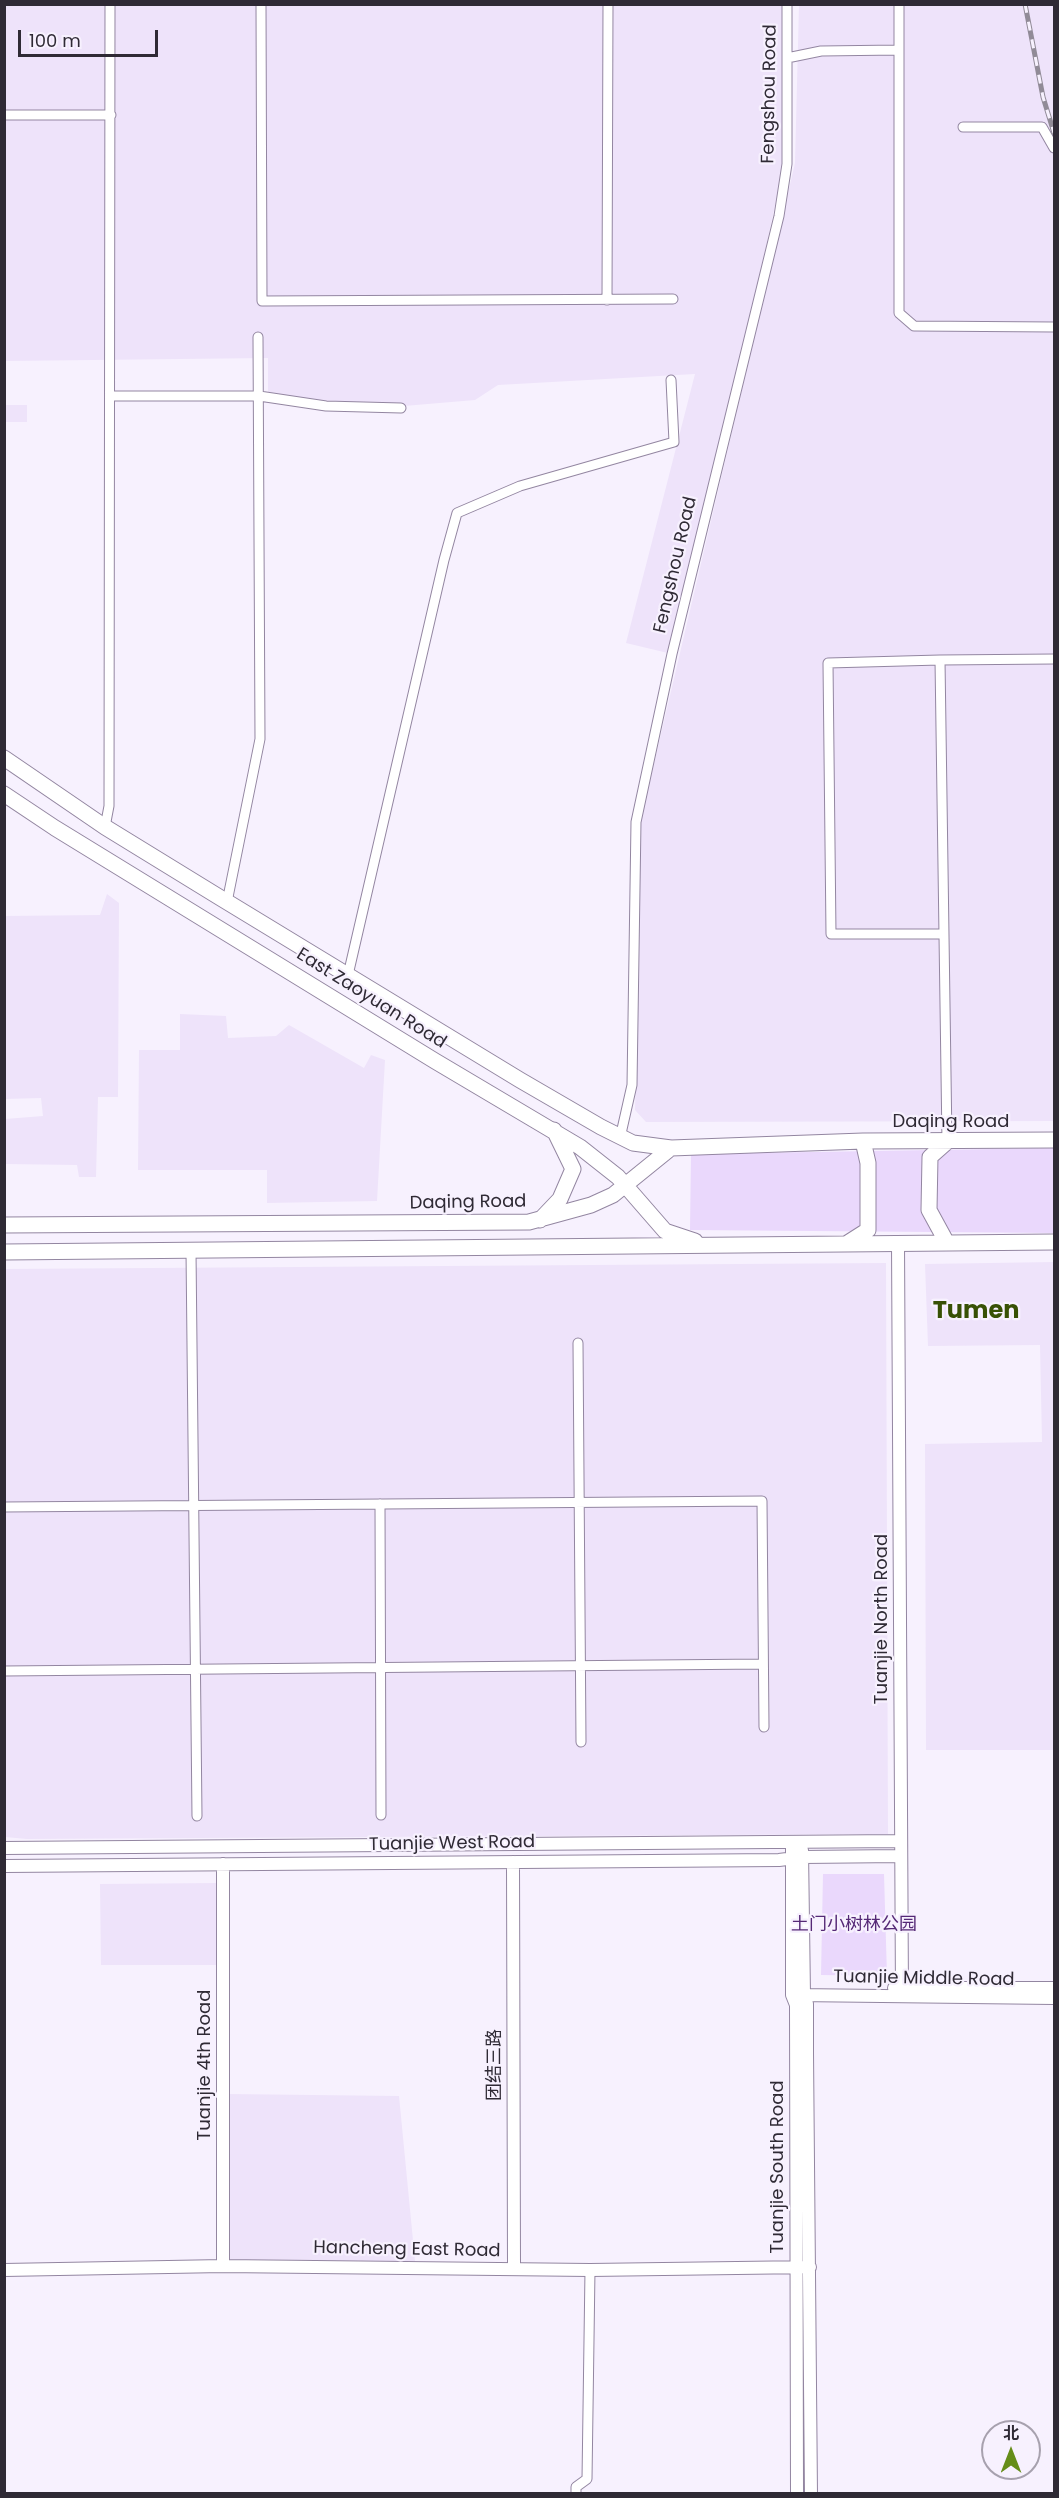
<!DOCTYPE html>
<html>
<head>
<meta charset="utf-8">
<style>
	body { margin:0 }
	#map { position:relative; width:1059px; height:2498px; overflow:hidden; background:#f7f1fe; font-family:Poppins,"Noto Sans SC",sans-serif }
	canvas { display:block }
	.frame { position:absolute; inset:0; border:6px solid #2f2a35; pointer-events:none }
	.north { position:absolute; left:981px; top:2420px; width:60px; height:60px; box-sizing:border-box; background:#f7f1fe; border:2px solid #a7a1ae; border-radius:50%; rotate:0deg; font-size:16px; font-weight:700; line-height:24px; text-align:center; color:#2f2a35 }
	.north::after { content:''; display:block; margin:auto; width:21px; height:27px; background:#658d19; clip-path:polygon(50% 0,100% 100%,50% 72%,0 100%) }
	.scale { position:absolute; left:18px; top:30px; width:140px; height:27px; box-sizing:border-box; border:3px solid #2f2a35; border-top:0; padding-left:8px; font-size:18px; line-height:21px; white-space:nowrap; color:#2f2a35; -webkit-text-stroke:4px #f7f1fe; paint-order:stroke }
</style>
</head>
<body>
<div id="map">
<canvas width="1059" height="2498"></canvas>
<div class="frame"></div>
<div class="north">北</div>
<div class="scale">100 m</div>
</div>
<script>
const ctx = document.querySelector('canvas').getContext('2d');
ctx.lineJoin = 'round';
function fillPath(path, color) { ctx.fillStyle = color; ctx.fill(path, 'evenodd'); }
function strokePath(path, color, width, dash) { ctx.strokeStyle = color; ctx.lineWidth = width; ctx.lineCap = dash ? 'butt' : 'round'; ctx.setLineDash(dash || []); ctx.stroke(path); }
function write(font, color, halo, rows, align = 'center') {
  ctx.font = font + ' Poppins,"Noto Sans SC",sans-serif'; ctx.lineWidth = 4.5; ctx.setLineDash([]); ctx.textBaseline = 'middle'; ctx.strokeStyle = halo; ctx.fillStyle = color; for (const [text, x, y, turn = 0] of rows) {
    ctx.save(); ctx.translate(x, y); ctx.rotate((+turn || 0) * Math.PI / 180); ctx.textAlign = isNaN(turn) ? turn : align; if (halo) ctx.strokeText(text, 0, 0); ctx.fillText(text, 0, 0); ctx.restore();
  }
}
const built = new Path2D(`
	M4 5H785L787 58 782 173 735 390 672 654 626 643 695 374 498 385 475 400 404 406 268 397V358L5 361Z
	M799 5H1054V1121L646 1122 635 1110 641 819 795 163Z
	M4 405H27V422H5Z
	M107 894 119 903 118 1097H98L96 1177H79L77 1165 5 1164V1119L43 1116 41 1098 5 1099V916L100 915Z
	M180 1014 226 1016 228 1038 276 1036 289 1025 364 1068 371 1055 385 1060 377 1201 267 1203V1170H138L139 1050H180Z
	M1054 1262V1750H926L925 1444 1042 1442 1040 1345 928 1346 925 1264Z
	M886 1263 888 1834 27 1839 5 1837 4 1269Z
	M216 1883 217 1965H101L100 1884Z
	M227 2094 399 2096 415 2261H227Z`);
const green = new Path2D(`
	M1054 1148V1233L690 1230 691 1154Z
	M823 1874H884L887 1976 821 1975Z`);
const minor = new Path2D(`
	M261 4 262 301 673 299
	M899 4V313L914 326 1054 327
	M787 58 821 51 898 50
	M4 115H111
	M963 127H1042L1054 148
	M607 300 608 4
	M111 396H259L326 406 401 408
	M940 660 1054 659
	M105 827 109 806 110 4
	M227 902 260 739 258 337
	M944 934H831L828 663 940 660 947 1142
	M348 975 444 560 457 513 520 486 674 442 671 380
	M620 1138 632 1085 636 822 672 654 779 216 787 164V4
	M191 1251 197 1816
	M578 1343 581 1742
	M380 1504 381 1815
	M4 1507 762 1501 764 1727
	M4 1671 763 1664
	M576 2494V2487L587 2479 590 2270`);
const tertiary = new Path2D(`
	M898 1243 902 1995
	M792 1842V1995L796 2005 797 2494
	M4 1848 900 1841
	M802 1850 804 1995 807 2004V2053L811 2494
	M513 1862 514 2269
	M223 1864V2266
	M4 1866 779 1860 803 1857 900 1856
	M894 1988H1054
	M796 1995 1054 1998
	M4 2270 223 2266 590 2270 810 2267`);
const primary = new Path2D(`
	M4 758 105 827 219 897 520 1080 601 1127 633 1143 671 1148 863 1141 1054 1140
	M4 794 55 828 435 1061 580 1147 618 1177 665 1231 695 1241
	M947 1142 930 1157 929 1210 947 1243
	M540 1220 560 1199 573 1169 554 1130
	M4 1225 529 1222 591 1205 613 1195 671 1148
	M846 1244 868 1230V1163L863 1141
	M4 1252 1054 1242`);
const rail = new Path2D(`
	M1025 4 1043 97 1054 133`);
const streetNames = [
	["Fengshou Road",770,94,-89],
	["Fengshou Road",676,565,-77],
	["East Zaoyuan Road",371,999,32],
	["Daqing Road",951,1122],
	["Daqing Road",468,1203,-1],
	["Tuanjie North Road",882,1619,-90],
	["Tuanjie West Road",452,1844,-1],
	["Tuanjie Middle Road",924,1979,1],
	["Tuanjie 4th Road",205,2065,-90],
	["团结三路",495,2065,-90],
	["Tuanjie South Road",778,2167,-90],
	["Hancheng East Road",407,2250,1]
];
const parkNames = [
	["土门小树林公园",854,1925]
];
const districtNames = [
	["Tumen",976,1312]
];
fillPath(built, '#eee3fa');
fillPath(green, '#ead8fc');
strokePath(minor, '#9386a1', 11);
strokePath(tertiary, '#9386a1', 14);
strokePath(primary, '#9386a1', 17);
strokePath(minor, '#fff', 9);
strokePath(tertiary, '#fff', 12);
strokePath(primary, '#fff', 15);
strokePath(rail, '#918b97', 5);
strokePath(rail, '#f7f1fe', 3, [9]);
write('18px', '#2f2a35', '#f7f1fe', streetNames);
write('18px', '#552976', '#f7f1fe', parkNames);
write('bold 24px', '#385105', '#f7f1fe', districtNames);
</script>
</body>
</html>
